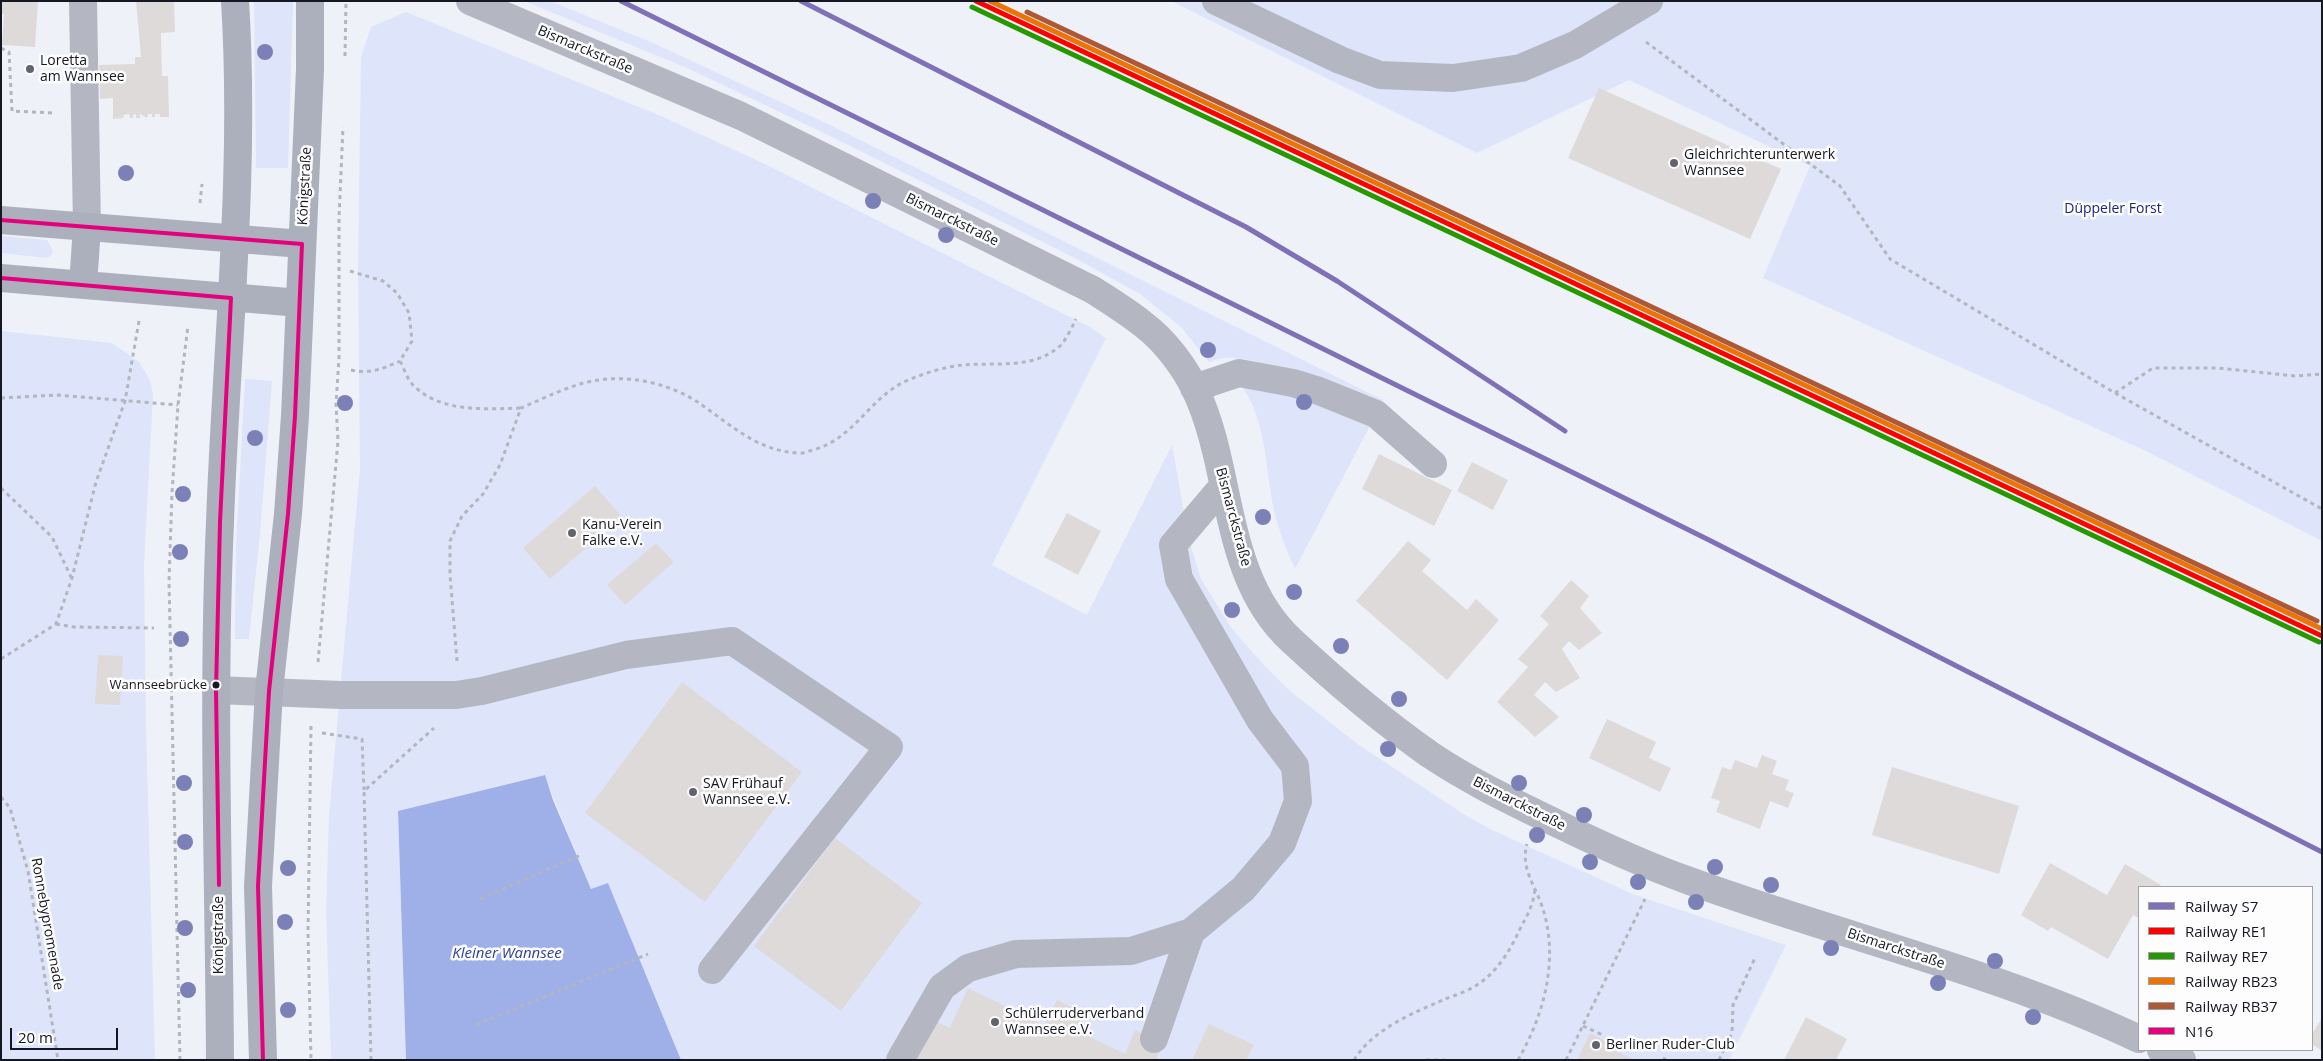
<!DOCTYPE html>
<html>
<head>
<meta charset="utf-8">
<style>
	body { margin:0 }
	#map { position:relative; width:2323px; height:1061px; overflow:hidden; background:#eff1f8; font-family:"Open Sans",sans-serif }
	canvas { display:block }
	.frame { position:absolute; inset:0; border:2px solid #151822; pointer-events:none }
	.legend { position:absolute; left:2138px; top:886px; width:175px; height:165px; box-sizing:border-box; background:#fdfdfd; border:1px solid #a0a1a5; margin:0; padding:6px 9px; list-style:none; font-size:15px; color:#151822 }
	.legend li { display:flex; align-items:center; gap:10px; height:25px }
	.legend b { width:25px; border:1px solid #a0a1a5 }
	.scale { position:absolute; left:10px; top:1028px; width:108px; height:22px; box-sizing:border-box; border:2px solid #151822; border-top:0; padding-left:6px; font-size:15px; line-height:18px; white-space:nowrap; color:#151822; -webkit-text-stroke:4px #fdfdfd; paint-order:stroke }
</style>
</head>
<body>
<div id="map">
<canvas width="2323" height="1061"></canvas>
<div class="frame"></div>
<ul class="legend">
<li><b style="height:6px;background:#8070b7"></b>Railway S7</li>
<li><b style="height:6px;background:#f00"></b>Railway RE1</li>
<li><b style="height:6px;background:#269900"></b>Railway RE7</li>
<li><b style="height:6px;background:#eb7405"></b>Railway RB23</li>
<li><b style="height:6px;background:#ad5937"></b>Railway RB37</li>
<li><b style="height:6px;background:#e5007d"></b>N16</li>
</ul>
<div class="scale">20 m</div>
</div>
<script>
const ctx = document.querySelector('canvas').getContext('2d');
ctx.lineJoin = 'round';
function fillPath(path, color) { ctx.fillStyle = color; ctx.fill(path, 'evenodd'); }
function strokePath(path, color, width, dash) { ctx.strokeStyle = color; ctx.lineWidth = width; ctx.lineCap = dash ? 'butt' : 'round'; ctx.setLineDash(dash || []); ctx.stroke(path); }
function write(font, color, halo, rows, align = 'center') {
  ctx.font = font + ' "Open Sans",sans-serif'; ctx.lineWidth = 5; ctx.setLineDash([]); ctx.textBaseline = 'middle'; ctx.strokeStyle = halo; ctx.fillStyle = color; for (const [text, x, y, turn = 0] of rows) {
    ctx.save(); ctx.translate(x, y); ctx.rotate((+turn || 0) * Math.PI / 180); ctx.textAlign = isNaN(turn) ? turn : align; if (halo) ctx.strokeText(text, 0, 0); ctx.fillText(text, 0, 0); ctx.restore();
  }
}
const green = new Path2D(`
	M254 1H293L288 168H256Z
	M524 1H550L653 43 830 125 1383 400 1379 408C1343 394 1260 354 1224 358 1219 358 1214 361 1209 362L1181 327 1140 294 1073 257 826 134 687 68Z
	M1171 1H2322V541L2144 450 1763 278 1810 166 1629 80 1477 153Z
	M406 12 661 116 767 165 1090 327 1106 338 992 565 1087 615 1172 445 1189 540 1201 579 1232 629 1263 664 1291 692 1359 745 1465 815 1490 829 1635 895 1786 945 1729 1060H681L608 883 591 890 544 775 398 811 406 1060H331L326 910 329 816 360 468 358 265 361 57 371 27Z
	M1 236 47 240 53 250 51 256 46 258 1 253Z
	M1 331 112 343 139 362 150 380 153 395 144 565 146 725 155 1060H1Z
	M245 379 272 381 260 534 249 639H235L236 545Z
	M1258 383 1373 420 1295 569C1286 550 1279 531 1274 510 1265 469 1267 419 1240 384Z`);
const water = new Path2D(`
	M545 775 553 800 591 889 608 883 681 1060H406L398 811Z`);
const building = new Path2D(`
	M1 1H38L35 47 2 45 4 14H1Z
	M136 1H174L175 32 161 33 162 76H168L169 117H160V114H155V117H152V114H148L147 118 140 114V118H136V114L133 115V118H130L129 114 123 115 124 118 113 119V98L100 99 99 65 135 64V57H141Z
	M1599 88 1781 169 1750 239 1568 158Z
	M1379 454 1452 490 1434 526 1362 489Z
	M1472 462 1508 480 1493 510 1457 491Z
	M595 486 622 517 550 579 523 548Z
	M1067 513 1101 531 1078 575 1044 557Z
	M1408 541 1431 560 1422 571 1467 610 1476 599 1499 620 1447 680 1356 601Z
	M656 543 674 562 625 605 607 585Z
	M1571 580 1589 596 1580 608 1602 633 1579 650 1569 641 1562 649 1580 678 1556 692 1545 682 1534 695 1559 717 1535 737 1497 702 1528 667 1518 659 1549 624 1540 616Z
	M98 655 123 656 120 705 95 704Z
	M682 682 802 772 705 902 585 813Z
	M1607 719 1656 742 1649 758 1671 768 1660 792 1589 758Z
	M1762 755 1777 761 1772 774 1789 780 1785 790 1794 793 1788 808 1770 801 1760 829 1716 812 1720 801 1711 798 1722 767 1731 770 1735 760 1757 768Z
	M1892 767 2019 806 1999 874 1872 835Z
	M835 838 922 903 841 1011 754 946Z
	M2050 863 2107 895 2125 864 2161 885 2159 887H2139V918L2133 915 2108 959 2051 927 2048 931 2021 915Z
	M968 988 1044 1025 1057 1000 1086 1014 1078 1031 1125 1054 1135 1030 1163 1045 1156 1060H911L931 1019 950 1028Z
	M1806 1017 1847 1039 1836 1060H1784Z
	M2322 1018V1051L2312 1044V1034Z
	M1209 1024 1254 1045 1246 1060H1192Z
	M1590 1033 1609 1043 1608 1047 1634 1060H1577Z`);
const path = new Path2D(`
	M1646 42 1840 186 1890 259 2115 393 2322 509
	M1 48 9 52 12 111 54 113
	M345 56 346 1
	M200 203 202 184
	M350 271 383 281 397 293 409 313 412 341 400 361C404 368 407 379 413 385 440 413 486 409 521 408
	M351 370C370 374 383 369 400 361
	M2115 393 2153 368H2218L2295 376 2322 374
	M1 398 57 395 178 405
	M1 488 52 537 71 577
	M56 624 74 627 154 628
	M1 659 56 624 72 578 96 482 125 401 139 321
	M457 661 450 575V541L462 516 483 494 500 465 521 408C540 400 560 390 580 384 620 372 668 381 702 405 733 427 759 451 798 453 803 454 808 451 813 450 853 439 868 401 902 383 921 374 943 367 963 365 996 362 1034 370 1061 345 1067 338 1072 327 1076 319
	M318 662 338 441 336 404 339 358V218L343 127
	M311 726 308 933 311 1060
	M322 733 362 739 364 790
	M1 797 10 808 28 871 58 1060
	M480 899 581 855
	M476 1025 648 954
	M1583 1026 1605 1036
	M1663 1058 1666 1060
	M180 1060 169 582 172 493 178 405 188 326
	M371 1060 364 791 434 728
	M1354 1060C1373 1029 1413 1013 1445 999 1456 995 1468 991 1477 985 1496 973 1510 951 1519 931 1527 915 1533 907 1535 889
	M1426 1060H1445
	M1518 1060C1544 1015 1559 960 1543 909 1536 886 1520 869 1527 844
	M1566 1060 1645 899
	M1719 1060 1732 1033 1733 1005 1755 958`);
const minor = new Path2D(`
	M83 1 87 227
	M470 1 741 116 1093 290C1110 301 1128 312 1144 325 1164 340 1184 366 1195 389 1234 470 1221 576 1292 641 1335 681 1381 720 1429 754 1469 781 1513 802 1556 823 1599 844 1642 864 1687 880 1837 935 1995 971 2139 1039
	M1216 1 1340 60 1380 75 1453 78 1521 68 1575 45 1649 1
	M1194 388 1239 373 1293 383 1319 391 1376 414 1433 464
	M216 690 341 695H456L482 691 626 655 732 641 889 747 712 970
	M1154 1039 1191 932
	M2161 1050 2182 1060
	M900 1060 942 987 968 968 1016 954 1131 951 1191 932 1243 889 1282 843 1298 801 1295 766 1260 720 1179 579 1173 545 1223 486`);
const major = new Path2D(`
	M1 220 302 244
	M1 278 300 303
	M83 285 87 227
	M220 1060C219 881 212 701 220 522 226 349 246 175 235 1
	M263 1060 258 886 269 691 288 514 295 416 310 69V1`);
const bus1 = new Path2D(`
	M1 220 302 244
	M1 278 231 298
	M219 885 216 690 220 522 231 298
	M263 1060 258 886 269 691 288 514 295 416 302 244`);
const rail1 = new Path2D(`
	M621 1 1709 540 2322 852
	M801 1 1246 227 1337 281 1565 431`);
const rail2 = new Path2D(`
	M976 1 2322 636`);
const rail3 = new Path2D(`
	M972 7 2319 642`);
const rail4 = new Path2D(`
	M990 1 2322 629`);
const rail5 = new Path2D(`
	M1027 12 2317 621`);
const trees = [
	[265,52],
	[126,173],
	[873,201],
	[946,235],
	[1208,350],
	[1304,402],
	[345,403],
	[255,438],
	[183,494],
	[1263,517],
	[180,552],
	[1294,592],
	[1232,610],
	[181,639],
	[1341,646],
	[1399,699],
	[1388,749],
	[184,783],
	[1519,783],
	[1584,815],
	[1537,835],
	[185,842],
	[1590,862],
	[1715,867],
	[288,868],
	[1638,882],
	[1771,885],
	[1696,902],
	[285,922],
	[185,928],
	[1831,948],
	[1995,961],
	[1938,983],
	[188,990],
	[288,1010],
	[2033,1017]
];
const markers = [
	[30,69,5,"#61646d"],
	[1674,163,5,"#61646d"],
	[572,533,5,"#61646d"],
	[216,685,4.5,"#151822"],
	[693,792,5,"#61646d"],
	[995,1022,5,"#61646d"],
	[1596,1045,5,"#61646d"]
];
const busNames = [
	["Wannseebrücke",207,685]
];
const streetNames = [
	["Bismarckstraße",585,50,23],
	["Königstraße",305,186,-87],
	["Bismarckstraße",952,220,26],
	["Bismarckstraße",1233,517,75],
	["Bismarckstraße",1519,804,27],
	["Ronnebypromenade",47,924,80],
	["Königstraße",219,935,-90],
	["Bismarckstraße",1896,949,18]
];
const poiNames = [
	["Loretta",40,61],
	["am Wannsee",40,77],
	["Gleichrichterunterwerk",1684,155],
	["Wannsee",1684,171],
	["Kanu-Verein",582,525],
	["Falke e.V.",582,541],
	["SAV Frühauf",703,784],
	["Wannsee e.V.",703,800],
	["Schülerruderverband",1005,1014],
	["Wannsee e.V.",1005,1030],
	["Berliner Ruder-Club",1606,1045]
];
const parkNames = [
	["Düppeler Forst",2113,209]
];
const waterNames = [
	["Kleiner Wannsee",507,954]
];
fillPath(green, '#dee5fa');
fillPath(water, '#9fb0e9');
fillPath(building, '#dfdada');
strokePath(path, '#b3b6be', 3, [4, 4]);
strokePath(minor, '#b4b7c2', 28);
strokePath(major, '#abb0bc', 28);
strokePath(bus1, '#e5007d', 4);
strokePath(rail1, '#8070b7', 5);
strokePath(rail2, '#f00', 5);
strokePath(rail3, '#269900', 5);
strokePath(rail4, '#eb7405', 5);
strokePath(rail5, '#ad5937', 5);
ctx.fillStyle = '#7b81b6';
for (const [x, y] of trees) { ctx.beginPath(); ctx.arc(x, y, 8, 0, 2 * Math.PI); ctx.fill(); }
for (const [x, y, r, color] of markers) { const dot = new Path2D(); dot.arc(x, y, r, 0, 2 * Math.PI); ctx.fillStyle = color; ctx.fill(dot); strokePath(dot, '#fdfdfd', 2); }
write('13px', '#151822', '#fdfdfd', busNames, 'right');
write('14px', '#151822', '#fdfdfd', streetNames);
write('14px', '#151822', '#fdfdfd', poiNames, 'left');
write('14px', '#1c2580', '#fdfdfd', parkNames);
write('italic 15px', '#30419d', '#fdfdfd', waterNames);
</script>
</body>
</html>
